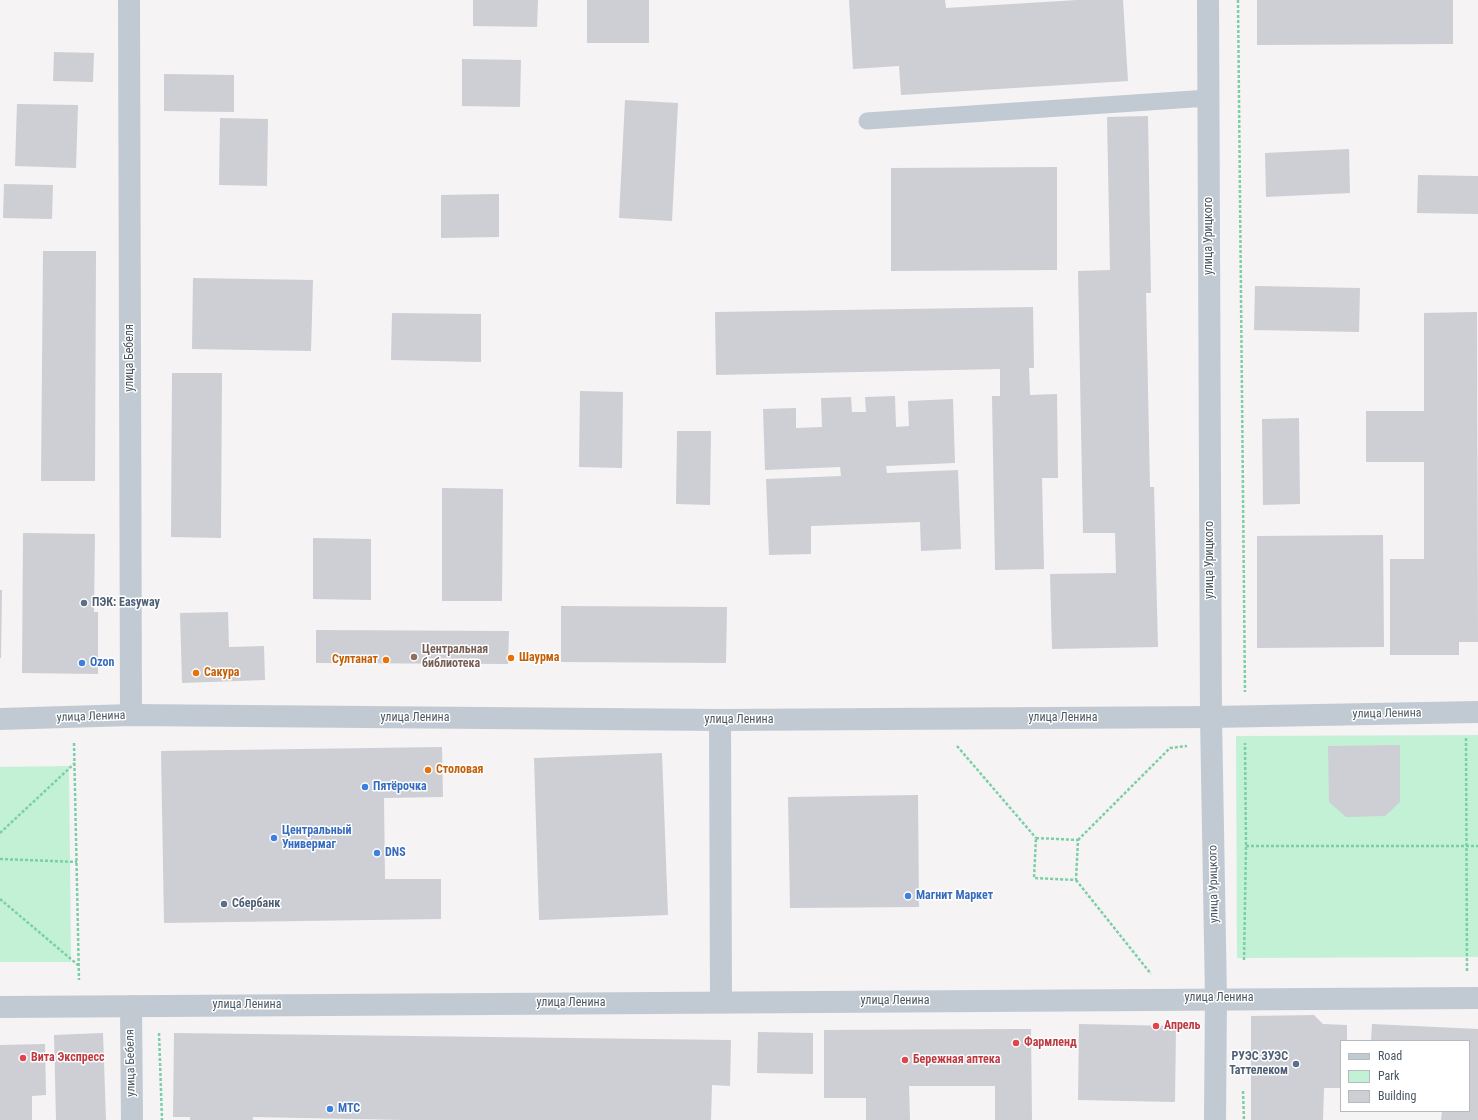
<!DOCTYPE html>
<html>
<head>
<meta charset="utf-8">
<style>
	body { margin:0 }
	#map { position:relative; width:1478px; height:1120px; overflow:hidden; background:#f5f3f3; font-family:"Roboto Condensed",sans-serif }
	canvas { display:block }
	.legend { position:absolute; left:1340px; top:1040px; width:130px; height:72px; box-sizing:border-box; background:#fff; border:1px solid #b7bbc0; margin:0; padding:5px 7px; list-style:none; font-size:12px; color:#4a5661 }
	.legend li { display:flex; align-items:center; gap:8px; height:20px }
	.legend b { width:20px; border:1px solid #b7bbc0 }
</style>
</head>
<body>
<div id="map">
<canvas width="1478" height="1120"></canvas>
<ul class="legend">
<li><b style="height:5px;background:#c1cad2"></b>Road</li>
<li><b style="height:11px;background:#c3f1d5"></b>Park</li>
<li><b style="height:11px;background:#cdcfd5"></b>Building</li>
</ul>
</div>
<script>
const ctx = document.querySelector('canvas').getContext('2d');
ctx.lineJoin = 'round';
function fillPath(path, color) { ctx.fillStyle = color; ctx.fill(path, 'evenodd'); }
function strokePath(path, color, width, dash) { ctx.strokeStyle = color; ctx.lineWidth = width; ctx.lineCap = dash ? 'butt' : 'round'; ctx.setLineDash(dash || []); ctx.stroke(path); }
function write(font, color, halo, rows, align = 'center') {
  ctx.font = font + ' "Roboto Condensed",sans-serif'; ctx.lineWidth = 3; ctx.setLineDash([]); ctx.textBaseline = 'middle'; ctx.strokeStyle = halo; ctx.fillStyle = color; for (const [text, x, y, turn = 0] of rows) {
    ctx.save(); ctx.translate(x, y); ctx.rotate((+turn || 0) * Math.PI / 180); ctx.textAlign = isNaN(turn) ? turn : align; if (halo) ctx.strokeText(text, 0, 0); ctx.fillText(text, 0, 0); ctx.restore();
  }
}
const green = new Path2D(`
	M1478 735V957L1237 958 1236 736Z
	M69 766 71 962H0V767Z`);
const building = new Path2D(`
	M473 0H538L537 27 473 26Z
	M587 0H649V43H587Z
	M849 0H945L946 8 1077 0H1123L1128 81 901 95 899 66 853 69Z
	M1257 0H1453V44L1257 45Z
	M54 52 94 53 93 82 53 81Z
	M462 59 521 60 520 107 462 106Z
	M164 74 234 75V112L164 111Z
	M625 100 678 103 672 221 619 218Z
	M17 104 78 105 76 168 15 166Z
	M1148 116 1151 293H1146L1150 487H1154L1158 647 1052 649 1050 574 1116 573 1115 533H1083L1078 271 1110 270 1107 117Z
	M220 118 268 119 267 186 219 185Z
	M1349 149 1350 193 1266 197 1265 153Z
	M1057 167V270L891 271V168Z
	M1418 175 1478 176V214L1417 213Z
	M4 184 53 185 52 219 3 218Z
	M499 194V237L441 238V195Z
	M43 251H96L95 481H41Z
	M193 278 313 280 311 351 192 349Z
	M1255 286 1360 288 1359 332 1254 330Z
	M1033 307 1034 368H1029L1030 395 1057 394 1058 478H1042L1044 569 995 570 992 396H1000V369L716 375 715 312Z
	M1477 312 1478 642H1459V655H1390V559H1424V462H1366V411H1424V313Z
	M392 313 481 314V362L391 360Z
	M172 373H222L221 538 171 537Z
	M580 391 623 392 622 468 579 467Z
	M895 396 896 427 909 426 908 401 953 399 955 463 886 466 887 473 958 470 961 549 921 551 920 522 811 526V554L769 555 766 479 841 476 840 467 765 470 763 409 796 408V428L822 427 821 398 851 397 852 412H866L865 397Z
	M1299 418 1300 504 1263 505 1262 419Z
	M677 431H711L710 505 676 504Z
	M442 488 503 489 502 601H442Z
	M23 533 95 534 94 612H98V674L22 673Z
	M1383 535 1384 647 1257 648V536Z
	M313 538 371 539V600L313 599Z
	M0 590H2L1 658H0Z
	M561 606 727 607 726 663 561 662Z
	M228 612 229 647 264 646 265 680 182 683 180 613Z
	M316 630 509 631 508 664 316 663Z
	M1400 745V802L1385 816 1346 817 1329 802 1328 746Z
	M442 747 443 797 384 798 385 879H441V919L164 923 161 751Z
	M662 753 668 915 539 920 534 758Z
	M918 795 919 907 790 908 788 797Z
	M1314 1015 1323 1024 1347 1025V1041H1341V1088H1324L1323 1120H1251V1016Z
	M1079 1024 1176 1026 1175 1102 1078 1100Z
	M1372 1024 1478 1029V1120H1441L1442 1111H1469V1041H1371Z
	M1019 1029H1031L1032 1120H995V1086H909L910 1120H866V1098H824V1030Z
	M758 1032 813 1033V1074L757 1073Z
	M103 1033 106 1120H56L54 1035Z
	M174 1033 731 1040 730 1086 712 1085 711 1120H405L253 1117V1120H190V1117H173Z
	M45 1044 46 1095 32 1096V1120H0V1045Z`);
const path = new Path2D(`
	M1238 0 1245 692
	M1466 738 1467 973
	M74 743 79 980
	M957 746 1036 838
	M0 833 75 763
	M1036 838 1078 840 1076 880 1034 878Z
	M1078 840 1170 748 1187 746
	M1246 846H1478
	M0 859 77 862
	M1076 880 1151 974
	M0 899 78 965
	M1244 960 1246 846 1245 743
	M159 1033 162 1120
	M1243 1091 1244 1120`);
const service = new Path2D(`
	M867 121 1208 98`);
const minor = new Path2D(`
	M129 0 131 715
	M1208 0 1211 717 1216 998 1215 1120
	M720 720 721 1002
	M131 1006 132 1120`);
const tertiary = new Path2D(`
	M0 719 131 715 720 720 1211 717 1478 712
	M0 1007 1478 998`);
const markers = [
	[84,603,4,"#5c6f8a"],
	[414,657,4,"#8d6e63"],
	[511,658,4,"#e8710a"],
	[386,660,4,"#e8710a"],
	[82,663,4,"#3f7fe0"],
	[196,673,4,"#e8710a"],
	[428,770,4,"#e8710a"],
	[365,787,4,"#3f7fe0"],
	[274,838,4,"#3f7fe0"],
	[377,853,4,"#3f7fe0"],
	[908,896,4,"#3f7fe0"],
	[224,904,4,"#5c6f8a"],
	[1156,1026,4,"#e0444e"],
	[1016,1043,4,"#e0444e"],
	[23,1058,4,"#e0444e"],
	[905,1060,4,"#e0444e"],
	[1296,1064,4,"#5c6f8a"],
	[330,1109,4,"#3f7fe0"]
];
const streetNames = [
	["улица Урицкого",1209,236,-90],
	["улица Бебеля",130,358,-90],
	["улица Урицкого",1210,560,-90],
	["улица Ленина",1387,714,-1],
	["улица Ленина",91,717,-2],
	["улица Ленина",415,718],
	["улица Ленина",1063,718],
	["улица Ленина",739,720],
	["улица Урицкого",1214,884,-91],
	["улица Ленина",1219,998],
	["улица Ленина",895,1001],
	["улица Ленина",571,1003],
	["улица Ленина",247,1005],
	["улица Бебеля",131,1063,-91]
];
const serviceNames = [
	["ПЭК: Easyway",92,603],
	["Сбербанк",232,904],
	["РУЭС ЗУЭС",1288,1057,"right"],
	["Таттелеком",1288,1071,"right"]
];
const educationNames = [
	["Центральная",422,650],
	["библиотека",422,664]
];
const foodNames = [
	["Шаурма",519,658],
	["Султанат",378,660,"right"],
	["Сакура",204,673],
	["Столовая",436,770]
];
const shopNames = [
	["Ozon",90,663],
	["Пятёрочка",373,787],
	["Центральный",282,831],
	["Универмаг",282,845],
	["DNS",385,853],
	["Магнит Маркет",916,896],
	["МТС",338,1109]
];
const healthNames = [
	["Апрель",1164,1026],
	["Фармленд",1024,1043],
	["Вита Экспресс",31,1058],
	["Бережная аптека",913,1060]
];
fillPath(green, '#c3f1d5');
fillPath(building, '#cdcfd5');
strokePath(path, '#7ad0a6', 2.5, [3, 2]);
strokePath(service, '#c1cad2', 17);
strokePath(minor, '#c1cad2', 22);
strokePath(tertiary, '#c1cad2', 22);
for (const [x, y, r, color] of markers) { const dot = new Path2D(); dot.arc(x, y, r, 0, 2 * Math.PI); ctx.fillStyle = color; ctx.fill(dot); strokePath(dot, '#fff', 1.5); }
write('12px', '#4a5661', '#fff', streetNames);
write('bold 12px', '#4e5e75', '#fff', serviceNames, 'left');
write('bold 12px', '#785e54', '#fff', educationNames, 'left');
write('bold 12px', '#c56008', '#fff', foodNames, 'left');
write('bold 12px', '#366cbe', '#fff', shopNames, 'left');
write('bold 12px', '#be3a42', '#fff', healthNames, 'left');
</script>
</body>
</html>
